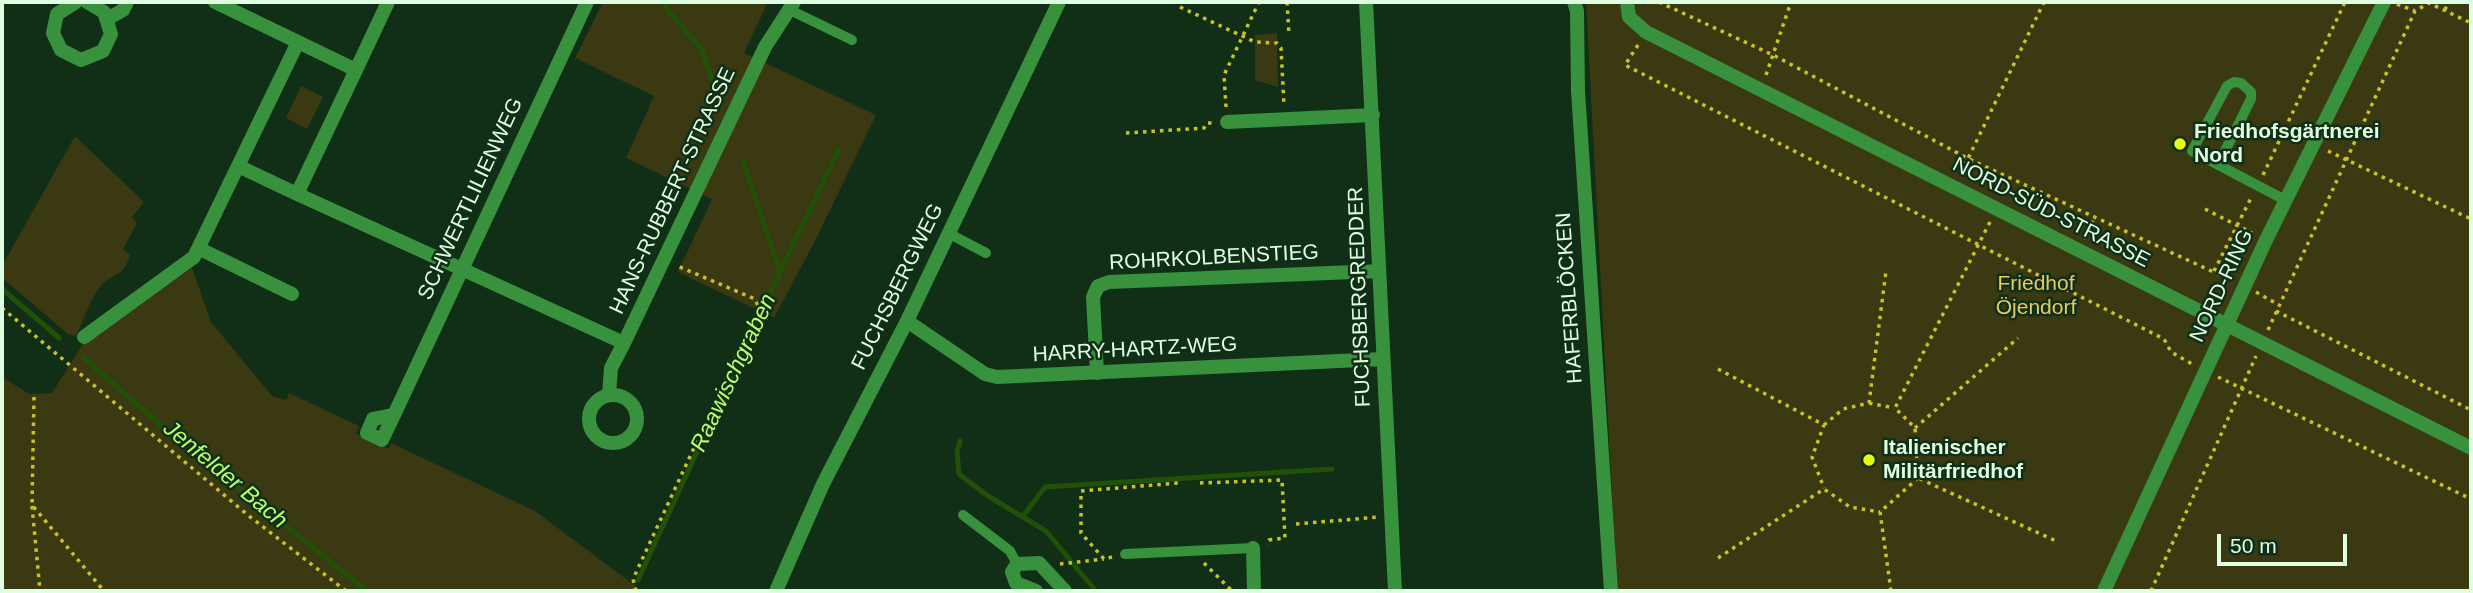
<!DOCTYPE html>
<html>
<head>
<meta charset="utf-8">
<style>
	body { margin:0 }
	#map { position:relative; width:2473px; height:593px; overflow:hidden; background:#102f16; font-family:Helvetica,sans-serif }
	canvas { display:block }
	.frame { position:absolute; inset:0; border:4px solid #deffe2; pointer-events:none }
	.scale { position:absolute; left:2217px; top:534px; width:130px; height:32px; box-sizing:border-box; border:4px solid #deffe2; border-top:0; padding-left:9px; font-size:21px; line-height:24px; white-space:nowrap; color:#deffe2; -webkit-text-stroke:5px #102f16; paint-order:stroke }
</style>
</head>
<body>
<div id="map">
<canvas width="2473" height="593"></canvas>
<div class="frame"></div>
<div class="scale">50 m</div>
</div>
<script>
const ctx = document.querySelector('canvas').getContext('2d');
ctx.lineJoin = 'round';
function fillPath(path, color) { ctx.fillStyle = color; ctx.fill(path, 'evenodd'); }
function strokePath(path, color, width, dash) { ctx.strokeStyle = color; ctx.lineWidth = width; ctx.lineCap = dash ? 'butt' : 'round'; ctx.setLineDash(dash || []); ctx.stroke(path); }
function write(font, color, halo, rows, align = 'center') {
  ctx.font = font + ' Helvetica,sans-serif'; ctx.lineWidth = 5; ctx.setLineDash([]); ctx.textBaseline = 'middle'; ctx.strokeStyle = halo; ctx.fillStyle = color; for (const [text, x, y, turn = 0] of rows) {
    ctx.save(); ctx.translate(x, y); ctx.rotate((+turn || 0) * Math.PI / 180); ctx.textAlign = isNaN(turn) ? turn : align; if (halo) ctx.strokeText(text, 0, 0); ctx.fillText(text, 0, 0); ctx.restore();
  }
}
const green = new Path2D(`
	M603 2H768L744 53 876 115 815 241 774 318 678 272 712 199 626 158 654 96 575 58Z
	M1586 2H2471V591H1617Z
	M1277 33 1278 87 1255 80V35Z
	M301 86 323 97 307 129 286 118Z
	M75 136 144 202 132 217 137 223 123 249 130 255C123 279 113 272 101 286 90 298 83 322 76 336L68 334 2 278V266Z
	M192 268 211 322 272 396 286 400 289 393 359 426 356 434 389 449 391 443 535 511 642 591H2V377L29 394 52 393 83 344Z`);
const stream = new Path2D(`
	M664 2 670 13 701 48 721 104
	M780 272 839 149
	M2 289 59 338
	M84 358 163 427 367 591
	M960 441 957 452 959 474 988 496 1046 531 1071 561
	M1023 516 1045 487 1332 469
	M1074 565 1096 591
	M638 580 780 272 743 161`);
const path = new Path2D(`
	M1287 2 1289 35
	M1659 2 1775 56 1969 159 2233 281
	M2397 4 2415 11
	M1180 7 1255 42 1277 43 1281 48 1284 106
	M2445 10 2448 2
	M1638 45 1625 65 2164 339 2171 352 2192 364
	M1766 75 1791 2
	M1226 107 1224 75 1259 2
	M1126 133 1204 128 1207 123H1213
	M2328 151 2471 219
	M1961 173 2044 2
	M2263 175 2345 2
	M2205 209 2252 233
	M1990 222 1895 408 1915 428 1918 478 2056 541
	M2084 239 2095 217
	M2214 271 2251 198
	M2256 292 2279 305
	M2 308 249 516 346 591
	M2276 311 2471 410
	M2268 330 2415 11 2429 3 2471 23
	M1718 369 1824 425 1812 457 1824 488
	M2218 377 2471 499
	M34 397 32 505 104 591
	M1869 403 1894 408
	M1824 425 1843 409 1869 403 1886 271
	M1915 428 2018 338
	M1200 483 1282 480 1285 538 1269 540 1267 545
	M32 506 40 591
	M1296 524 1379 517
	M1112 557 1104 559 1081 533V491L1178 483
	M1718 558 1824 489 1850 507 1880 512
	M1204 563 1232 591
	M1060 564 1104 559
	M636 591 633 579 759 308 755 299 675 265
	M1891 591 1880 512 1918 478
	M2151 591 2256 356`);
const service = new Path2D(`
	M790 10 852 40
	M2218 165 2251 99V92L2241 83 2234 82 2227 86 2192 151 2285 200
	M948 233 986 253
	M963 515 1010 551 1017 564
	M1125 554 1253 548`);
const minor = new Path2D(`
	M76 2 57 14 53 33 61 50 81 60 103 51 111 34 104 12 87 2
	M215 2 356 70 297 194 624 343 765 47 794 2
	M1366 2 1395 591
	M1574 2 1577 11 1578 91 1611 591
	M1627 2 1629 17 1646 32 2471 448
	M109 18 123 10 127 2
	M356 70 388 2
	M1227 122 1373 115
	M238 166 297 194
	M200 249 292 294
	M907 321 985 374 997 377 1382 359
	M84 337 194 257 298 42
	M1097 373 1093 297 1098 286 1109 282 1379 271
	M589 419a24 24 0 1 1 48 0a24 24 0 1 1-48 0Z
	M609 395 611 368 624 343
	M394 415 373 419 367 433 382 440 394 415 587 2
	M1253 548 1254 591
	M776 591 823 484 907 321 1059 2
	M1036 591 1016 583 1012 572 1017 564 1039 563 1065 591
	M2104 591 2266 240 2384 2`);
const markers = [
	[2180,144,7,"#e4ff0a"],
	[1869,460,7,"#e4ff0a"]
];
const poiNames = [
	["Friedhofsgärtnerei",2194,132],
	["Nord",2194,156],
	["Italienischer",1883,448],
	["Militärfriedhof",1883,472]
];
const streetNames = [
	["HANS-RUBBERT-STRASSE",673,191,-65],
	["SCHWERTLILIENWEG",471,199,-65],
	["NORD-SÜD-STRASSE",2051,213,27],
	["ROHRKOLBENSTIEG",1214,258,-3],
	["NORD-RING",2222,286,-65],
	["FUCHSBERGWEG",898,287,-64],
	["FUCHSBERGREDDER",1360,297,-92],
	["HAFERBLÖCKEN",1570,298,-94],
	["HARRY-HARTZ-WEG",1135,350,-3]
];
const parkNames = [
	["Friedhof",2036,284],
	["Öjendorf",2036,308]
];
const waterNames = [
	["Raawischgraben",734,373,-65],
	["Jenfelder Bach",225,475,40]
];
fillPath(green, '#3a3912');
strokePath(stream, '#215107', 5);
strokePath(path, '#cac227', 3.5, [3.5, 5]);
strokePath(service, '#38913c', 10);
strokePath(minor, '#38913c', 14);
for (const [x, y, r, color] of markers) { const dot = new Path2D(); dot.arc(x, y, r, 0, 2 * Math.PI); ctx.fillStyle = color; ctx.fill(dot); strokePath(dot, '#102f16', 2.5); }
write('bold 21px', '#deffe2', '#102f16', poiNames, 'left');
write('21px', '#deffe2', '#102f16', streetNames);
write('21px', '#eac95f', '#102f16', parkNames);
write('italic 23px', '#b9ff6c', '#102f16', waterNames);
</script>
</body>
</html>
